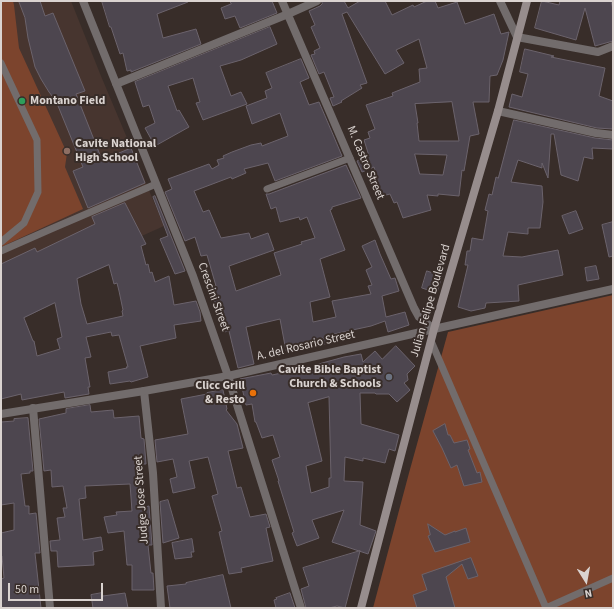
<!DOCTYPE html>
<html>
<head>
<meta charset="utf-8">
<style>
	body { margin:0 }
	#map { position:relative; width:614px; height:609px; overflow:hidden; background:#382d29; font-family:"Source Sans 3",sans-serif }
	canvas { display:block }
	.frame { position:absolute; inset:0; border:2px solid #dad3d0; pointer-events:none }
	.north { position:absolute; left:566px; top:561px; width:40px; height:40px; -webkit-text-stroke:3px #382d29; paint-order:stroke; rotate:169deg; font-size:11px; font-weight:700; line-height:16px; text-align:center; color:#dad3d0 }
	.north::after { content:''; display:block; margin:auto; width:14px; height:18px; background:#dad3d0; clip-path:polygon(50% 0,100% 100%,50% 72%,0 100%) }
	.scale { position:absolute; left:8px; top:583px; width:95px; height:18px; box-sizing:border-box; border:2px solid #dad3d0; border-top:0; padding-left:5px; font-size:12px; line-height:14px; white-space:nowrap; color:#dad3d0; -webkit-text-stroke:3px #382d29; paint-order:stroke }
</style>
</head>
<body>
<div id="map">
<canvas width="614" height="609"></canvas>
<div class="frame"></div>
<div class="north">N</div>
<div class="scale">50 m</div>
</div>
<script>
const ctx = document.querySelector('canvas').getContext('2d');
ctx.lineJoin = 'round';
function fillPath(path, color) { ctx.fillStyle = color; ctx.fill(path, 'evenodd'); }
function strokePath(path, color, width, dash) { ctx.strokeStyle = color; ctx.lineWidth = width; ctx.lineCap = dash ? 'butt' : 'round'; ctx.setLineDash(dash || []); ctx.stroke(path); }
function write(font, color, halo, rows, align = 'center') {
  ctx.font = font + ' "Source Sans 3",sans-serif'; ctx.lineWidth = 4; ctx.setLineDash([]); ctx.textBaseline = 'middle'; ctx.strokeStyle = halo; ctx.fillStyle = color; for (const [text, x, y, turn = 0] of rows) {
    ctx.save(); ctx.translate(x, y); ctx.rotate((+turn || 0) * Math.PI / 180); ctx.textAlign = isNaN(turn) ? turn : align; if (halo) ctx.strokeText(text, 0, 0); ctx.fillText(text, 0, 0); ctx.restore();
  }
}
const built = new Path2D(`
	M1 1H71L101 76 164 226 1 299Z`);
const green = new Path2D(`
	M1 1H13L14 5 19 48 67 153 65 167 83 209 1 247Z
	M613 295V608H373L409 473 448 332Z`);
const building = new Path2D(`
	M19 1H40L45 16 53 13 85 91 76 94 102 160 131 148 145 183 88 208 73 171 83 167 56 101 49 92 41 79 35 67 28 38 25 18Z
	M102 1H188V2L157 14 163 38 196 29 201 44 131 72V70L127 71 123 53 120 54 111 27H110Z
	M230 1H272L277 13 240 28 235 16 225 19 221 8 231 4Z
	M322 1H344L348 8 360 1H385L392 15 413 5 414 7 427 1H435L438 8 457 2 465 24 494 14 501 34 509 32 503 60 497 75 490 76 489 102H473L479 134 470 136 464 171 462 170 459 196 438 194V196L427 195 431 210 403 218 397 202 394 203 390 194 382 196 374 167 362 172 357 161 369 156 364 140 370 138 368 132 375 129 366 105 393 96 392 93 420 82 419 69 427 68 419 39 396 50 404 63 385 74 347 12 342 14 367 83 360 85 362 88 341 101 342 102 333 106 330 98 334 97 324 72 319 74 311 55 315 54 314 51 320 48 311 27 315 25 309 11 320 6 322 4ZM452 102 459 141H419L417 123H418L415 104ZM415 154 447 155 443 175 420 174Z
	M542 1 559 5 560 1H611L613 9V41L595 46 585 8 576 40 535 28Z
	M270 27 277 44 241 60 220 66 231 96 241 92 247 104 203 120 196 103 200 102 193 78 168 86 177 111 179 110 189 127 155 146 145 128 155 123 149 105 143 107 135 82Z
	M525 49 554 56 551 57 605 68 599 96 613 101V129L597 128 509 107 512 94 522 97 528 74 520 72Z
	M301 59 309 78 300 82 309 105 319 102 334 137 342 156 275 181 268 163 244 169 246 173 232 179 231 177 194 191 203 212 209 210 221 238 249 233 251 239 268 233 274 250 229 266 236 291 281 275 274 253 302 244 301 242 315 238 307 217 300 220 299 217 280 222 276 207 271 209 266 194H269L346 165 361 198 332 207V209L330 210 345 250 320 259 330 297 310 302 313 322 336 317 332 301 371 294 368 286 372 285 366 270 372 267 362 246 375 240 380 254 391 279 395 278 399 291 382 296 386 317 405 312 409 325 388 332 385 321 371 326 334 334 336 342 324 344 323 338 304 343 305 348 286 351 280 319 246 327 254 364 238 368 229 331 224 332 210 287 216 286 207 255 201 256 195 237 185 241 165 192 172 189 168 179 209 164 212 169 219 165 217 160 224 158 223 156 232 152 251 145 261 143 262 146 288 136 280 113 252 124 246 106 267 98 265 91 272 88 266 73Z
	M514 120 595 138 613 140V149L592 148 593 159 584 157 578 181 561 175 554 134H551L548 178 542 163V168L518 160 511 182 542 186 543 202 540 228H528V234L508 232 503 256 522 257 558 250 563 275 518 285 519 301 486 303 485 308 471 311 458 307 468 265H465L467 251H470L472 238 483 240 488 211 485 210 489 194 492 195 496 177 498 178Z
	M155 196 185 271 175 274 160 239 168 236 153 197Z
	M125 203 146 244 141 246 146 265 148 264 150 273 152 272 155 282 169 276 174 305 196 301 200 312 201 321 174 325 176 338 140 346 148 377 131 382 130 381 110 384 108 372 127 368 126 367H128L119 335 112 336 111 332 86 337 91 357 85 358 90 387H88L89 394 65 398 64 392 22 400 21 394 1 399V264L35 248 37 252 95 224 92 217ZM109 265 114 284 117 283 119 291 123 310 122 311 123 316 87 324 81 304 77 279ZM55 303 62 337 57 339 60 349 37 356 34 341H33L24 318Z
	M576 211 583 229 569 234 562 216Z
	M613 222V256L609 257 602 225Z
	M596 266 599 279 587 281 585 268Z
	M427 271 442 276 437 293 422 288Z
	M396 346 415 366 407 374 408 380 404 383 410 390 397 402 389 394H376L375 393H360L361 424 399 435 395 451 389 449 385 463 363 458V461L345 457 344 481 363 482 360 525 376 531 368 554 332 542 344 510 312 520 319 538 297 546 292 533 294 532 278 481H279L272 460 280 457 273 435 262 438 256 422H255L252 404 246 405 240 379 271 373 272 375 286 372 316 368 315 365 344 357 361 354 363 362 375 351 382 359ZM329 397 331 478H329V487L311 493 306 466 322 461 308 403Z
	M223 390 227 409 226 410 237 424 243 448 228 451 237 488 241 487 250 517 266 514 270 527 266 528 273 561 241 568 242 572 229 574 219 532 222 531 212 496 218 494 208 457 189 461 195 488 173 493 170 479 177 477 173 459 157 462 155 440 188 434 181 399 207 394V393Z
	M90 405 91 412 113 410 114 418 139 416 141 438 144 439 146 464H142L144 492 145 507 149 506 152 545H148L151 573H153L154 590H132V565H127L124 531 108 533 104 517 117 515 116 512 132 511 130 484 85 486 86 498 79 499 83 540 101 537 103 550 93 552 94 565 58 567 57 551H51L50 541 60 540 57 518 65 517 63 508H67L63 486 52 487 51 470 44 471 39 419 66 413V409Z
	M28 418 33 471H30V473L21 474 25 506H29V514L36 513 40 553H35L41 608H1V579L4 578 2 556 1 557V533L14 530V503L1 505V422L14 421V419Z
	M445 424 448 435H450L454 443 467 440 470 449 468 450 477 473 480 472 482 482 464 486 457 465 451 468 442 448 433 431Z
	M168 500 179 538 163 543 160 502Z
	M428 524 445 535 455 531V532L466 528 470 542 435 552 428 536 430 535Z
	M192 539 194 552H191L192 557 175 559 172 543Z
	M360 551 345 608 337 606 329 608H306L301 589 309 586 303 568Z
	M471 558 478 576 468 579 462 564 446 577 455 608H417L413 595 427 590 422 575Z
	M223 575 231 608H170L167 586 186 584V583Z
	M102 593 103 596 125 593 128 608H93L91 595Z
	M290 593 295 608H276L274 600 277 599 276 598Z`);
const service = new Path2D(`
	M1 63 37 140 38 192 24 223 1 242
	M267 189 350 158
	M1 251 51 229 156 184
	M431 341 546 608
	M546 608 613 578`);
const minor = new Path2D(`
	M83 1 193 276 228 376 301 608
	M282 1 414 308 419 317 434 329 613 289
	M500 1 517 37 598 52 613 46
	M116 84 288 14 317 1
	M498 111 596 133 613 135
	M144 391 153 473 161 608
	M33 408 50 608`);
const tertiary = new Path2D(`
	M1 414 144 391 228 376 434 329`);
const secondary = new Path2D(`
	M361 608 434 329 498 111 527 1`);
const markers = [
	[22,101,4,"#2e9e5b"],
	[67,151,4,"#8d6e63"],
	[389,377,4,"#6b7280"],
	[253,393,4,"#e8710a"]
];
const poiNames = [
	["Montano Field",30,101],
	["Cavite National",75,144],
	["High School",75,158],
	["Cavite Bible Baptist",381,370,"right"],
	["Church & Schools",381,384,"right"],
	["Clicc Grill",245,386,"right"],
	["& Resto",245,400,"right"]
];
const streetNames = [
	["M. Castro Street",365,163,67],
	["Crescini Street",213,297,70],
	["Julian Felipe Boulevard",431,301,-74],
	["A. del Rosario Street",306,346,-13],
	["Judge Jose Street",142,500,-94]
];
fillPath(built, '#47352f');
fillPath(green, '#7c442d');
fillPath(building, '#4d464f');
strokePath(building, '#6b636c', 1);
strokePath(service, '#726c6c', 7);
strokePath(minor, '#726c6c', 8);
strokePath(tertiary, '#726c6c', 8);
strokePath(secondary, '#978d8d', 8);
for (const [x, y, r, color] of markers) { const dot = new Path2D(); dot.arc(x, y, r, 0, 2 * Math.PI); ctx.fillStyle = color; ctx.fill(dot); strokePath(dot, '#382d29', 1.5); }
write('bold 12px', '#dad3d0', '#382d29', poiNames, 'left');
write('12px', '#dad3d0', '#382d29', streetNames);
</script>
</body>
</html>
